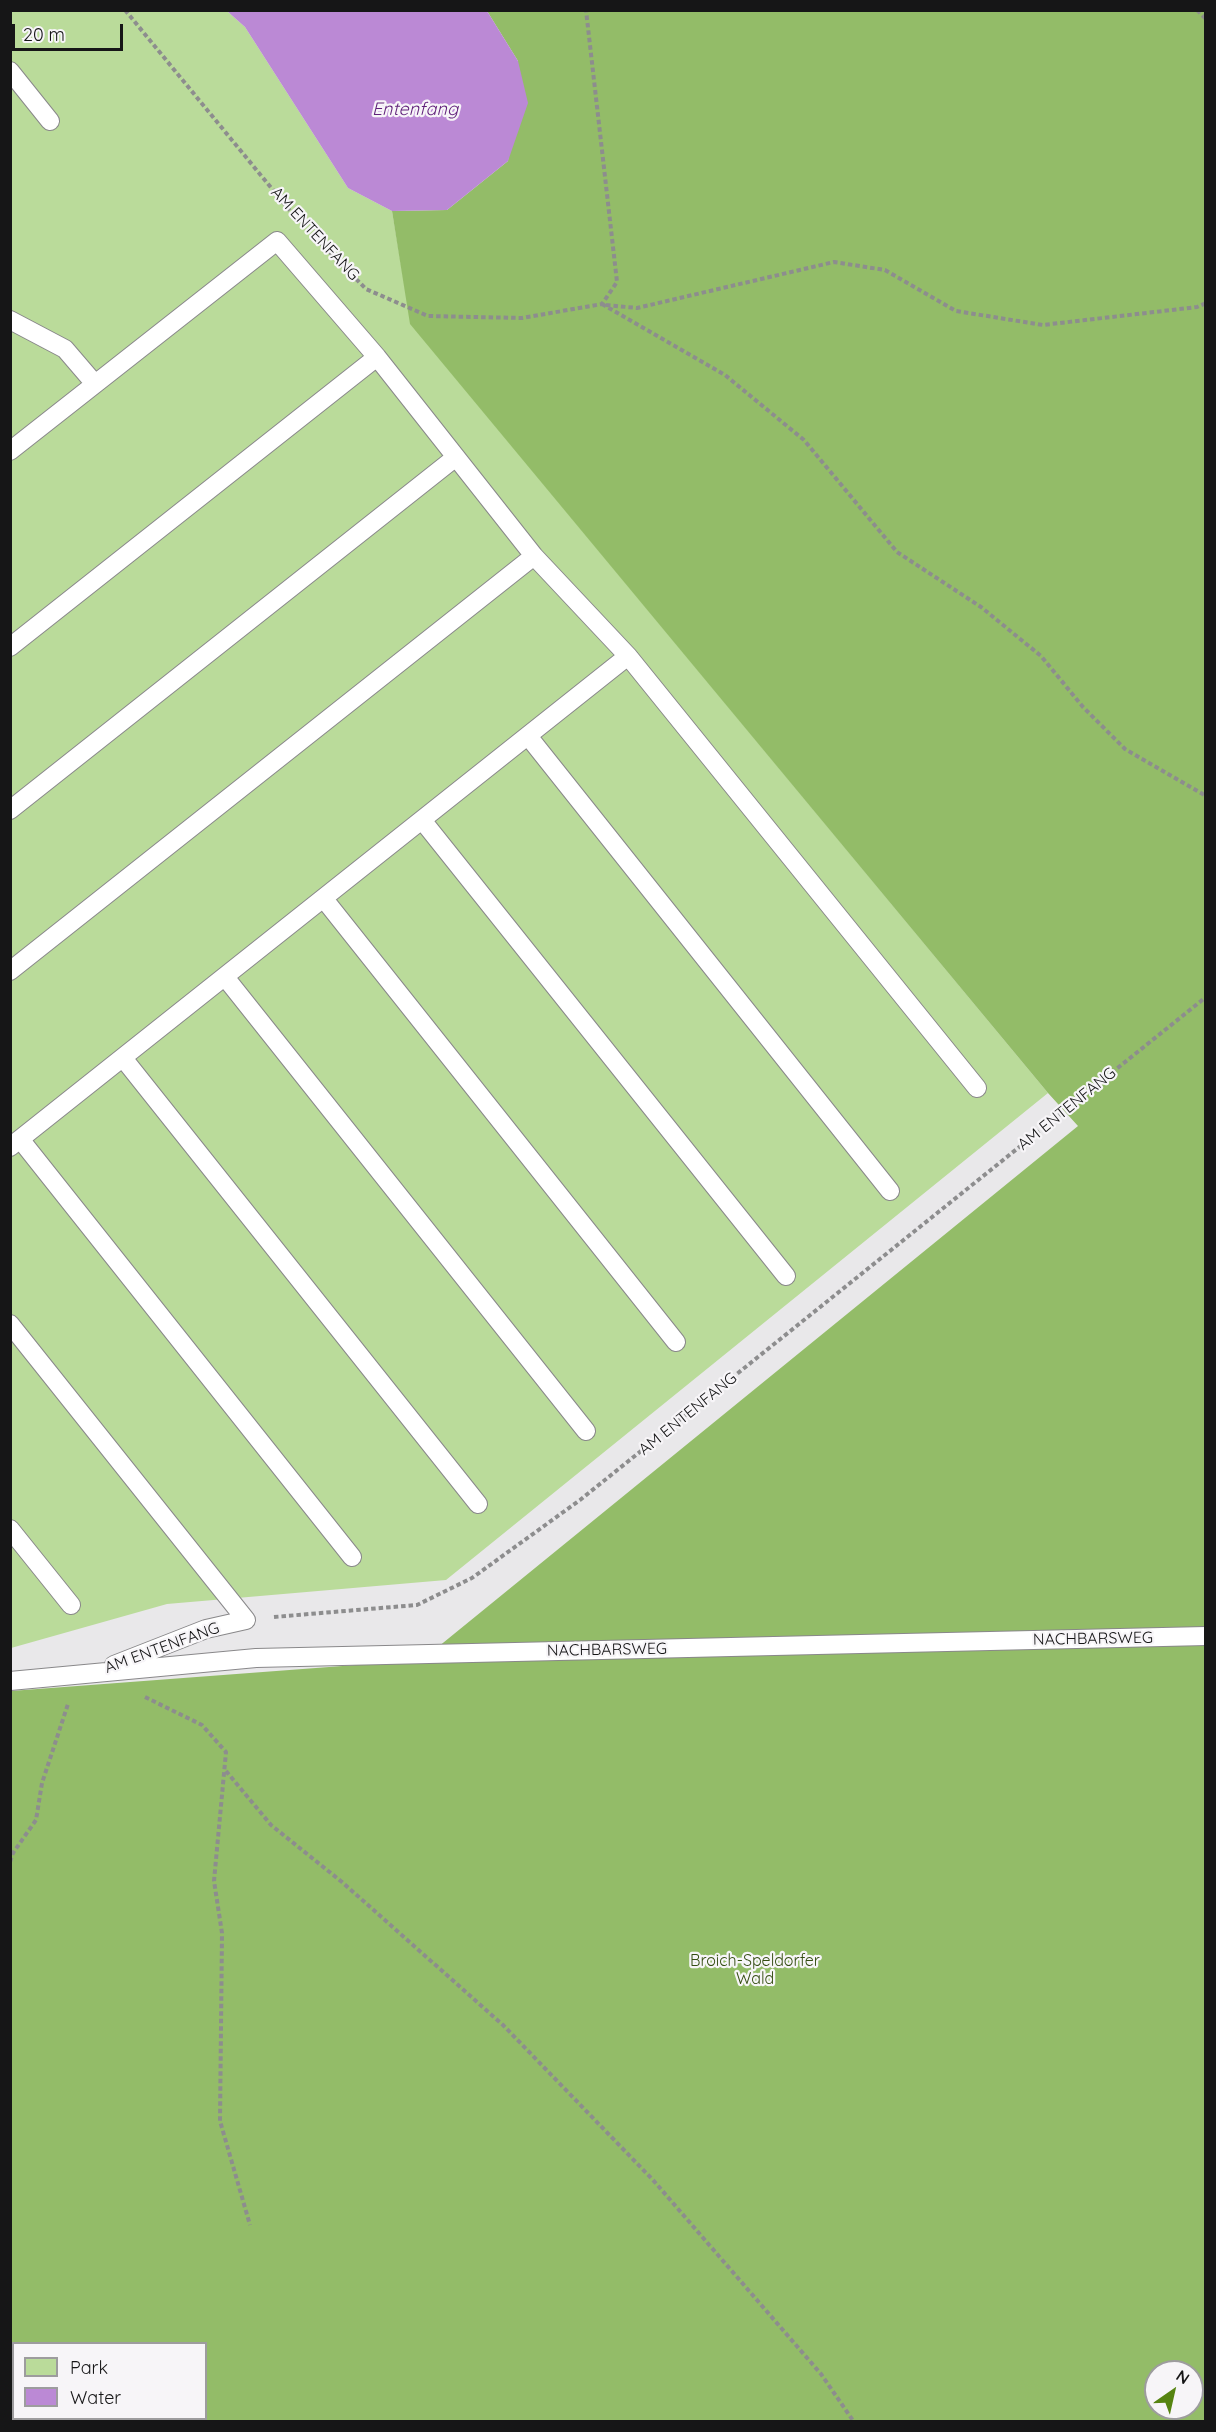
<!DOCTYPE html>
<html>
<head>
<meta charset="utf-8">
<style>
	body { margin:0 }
	#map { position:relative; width:1216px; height:2432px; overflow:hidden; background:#e9e8ea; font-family:Quicksand,sans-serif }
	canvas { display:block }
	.frame { position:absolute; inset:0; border:12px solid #161617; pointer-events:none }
	.legend { position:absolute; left:12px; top:2342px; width:195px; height:78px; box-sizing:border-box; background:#f7f5f8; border:2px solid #9d9c9e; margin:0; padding:8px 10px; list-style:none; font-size:18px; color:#161617 }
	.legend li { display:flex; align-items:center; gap:12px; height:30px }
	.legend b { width:30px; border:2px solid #9d9c9e }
	.north { position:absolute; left:1144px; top:2360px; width:60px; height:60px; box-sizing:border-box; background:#f7f5f8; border:2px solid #9d9c9e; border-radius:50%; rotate:34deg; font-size:16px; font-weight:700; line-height:24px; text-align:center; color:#161617 }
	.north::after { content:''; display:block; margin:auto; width:21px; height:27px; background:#568411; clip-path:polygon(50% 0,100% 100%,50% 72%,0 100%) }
	.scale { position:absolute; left:12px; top:24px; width:111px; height:27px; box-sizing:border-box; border:3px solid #161617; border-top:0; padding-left:8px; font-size:18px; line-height:21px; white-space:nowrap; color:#161617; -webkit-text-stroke:4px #f7f5f8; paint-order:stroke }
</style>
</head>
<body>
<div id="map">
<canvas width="1216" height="2432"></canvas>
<div class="frame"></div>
<ul class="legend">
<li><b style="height:16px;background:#badb9a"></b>Park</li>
<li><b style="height:16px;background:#bb89d5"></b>Water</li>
</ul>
<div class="north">N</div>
<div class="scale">20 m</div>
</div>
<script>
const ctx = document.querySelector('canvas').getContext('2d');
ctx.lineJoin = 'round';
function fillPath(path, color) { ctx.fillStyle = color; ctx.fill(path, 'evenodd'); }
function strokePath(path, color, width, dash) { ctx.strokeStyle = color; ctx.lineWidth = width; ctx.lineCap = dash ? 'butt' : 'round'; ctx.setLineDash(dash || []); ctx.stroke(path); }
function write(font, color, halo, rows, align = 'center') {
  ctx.font = font + ' Quicksand,sans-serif'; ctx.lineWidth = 4.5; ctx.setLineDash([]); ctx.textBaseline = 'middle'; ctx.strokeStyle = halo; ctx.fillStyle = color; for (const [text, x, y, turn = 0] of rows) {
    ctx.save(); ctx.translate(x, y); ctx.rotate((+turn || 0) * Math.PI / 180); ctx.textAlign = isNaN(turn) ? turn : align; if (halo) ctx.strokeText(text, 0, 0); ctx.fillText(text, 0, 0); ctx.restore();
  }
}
const green = new Path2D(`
	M10 11H227L245 27 348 188 392 211 411 324 1048 1093 446 1580 167 1604 11 1648Z`);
const forest = new Path2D(`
	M487 11H1205V2421L11 2422V1691L422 1660 1078 1126 1048 1093 410 324 392 211 447 210 508 161 518 61ZM14 2344H206V2418H14ZM1156 2372H1192V2408H1156Z`);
const water = new Path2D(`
	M227 11H487L518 61 528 103 508 161 447 210 392 211 348 188 245 27Z`);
const path = new Path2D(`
	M125 10 296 218
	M1197 10 1206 19
	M314 236 366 289 428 316 522 318 602 304 617 282 586 10
	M602 304 725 375 804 440 897 552 981 607 1041 656 1083 707 1125 749 1206 796
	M606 305 637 308 834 262 885 270 956 311 1043 325 1197 307 1206 303
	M274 1617 417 1605 472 1578 580 1500 1206 997
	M145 1697 202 1725 226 1752 214 1881 222 1933 220 2121 250 2225
	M226 1771 271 1825 342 1882 503 2025 653 2180 821 2374 854 2422
	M10 1862 13 1853 36 1820 42 1783 68 1704`);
const service = new Path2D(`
	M10 71 50 121
	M10 320 65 349 95 384
	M10 451 277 241 377 357 534 556 628 656 977 1088
	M10 647 377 357
	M528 736 890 1191
	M10 810 456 457
	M422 820 786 1276
	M324 899 676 1342
	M10 971 534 556
	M225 977 586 1431
	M123 1058 478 1504
	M20 1139 352 1557
	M10 1147 628 656
	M10 1324 246 1620 206 1629 114 1665
	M10 1529 71 1605
	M10 1681 256 1658 1206 1636`);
const streetNames = [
	["AM ENTENFANG",315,234,47],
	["AM ENTENFANG",1067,1109,-39],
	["AM ENTENFANG",688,1414,-39],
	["NACHBARSWEG",1093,1639,-1],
	["AM ENTENFANG",162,1648,-20],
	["NACHBARSWEG",607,1650,-1]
];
const parkNames = [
	["Broich-Speldorfer",755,1961],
	["Wald",755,1979]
];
const waterNames = [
	["Entenfang",415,110]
];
fillPath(green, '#badb9a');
fillPath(forest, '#93bc68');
fillPath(water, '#bb89d5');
strokePath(service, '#89888a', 20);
strokePath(path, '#8d8d8e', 4, [4.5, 3]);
strokePath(service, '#fff', 18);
write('16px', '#161617', '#f7f5f8', streetNames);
write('16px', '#354e13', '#f7f5f8', parkNames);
write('italic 18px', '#5f1f79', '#f7f5f8', waterNames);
</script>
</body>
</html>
